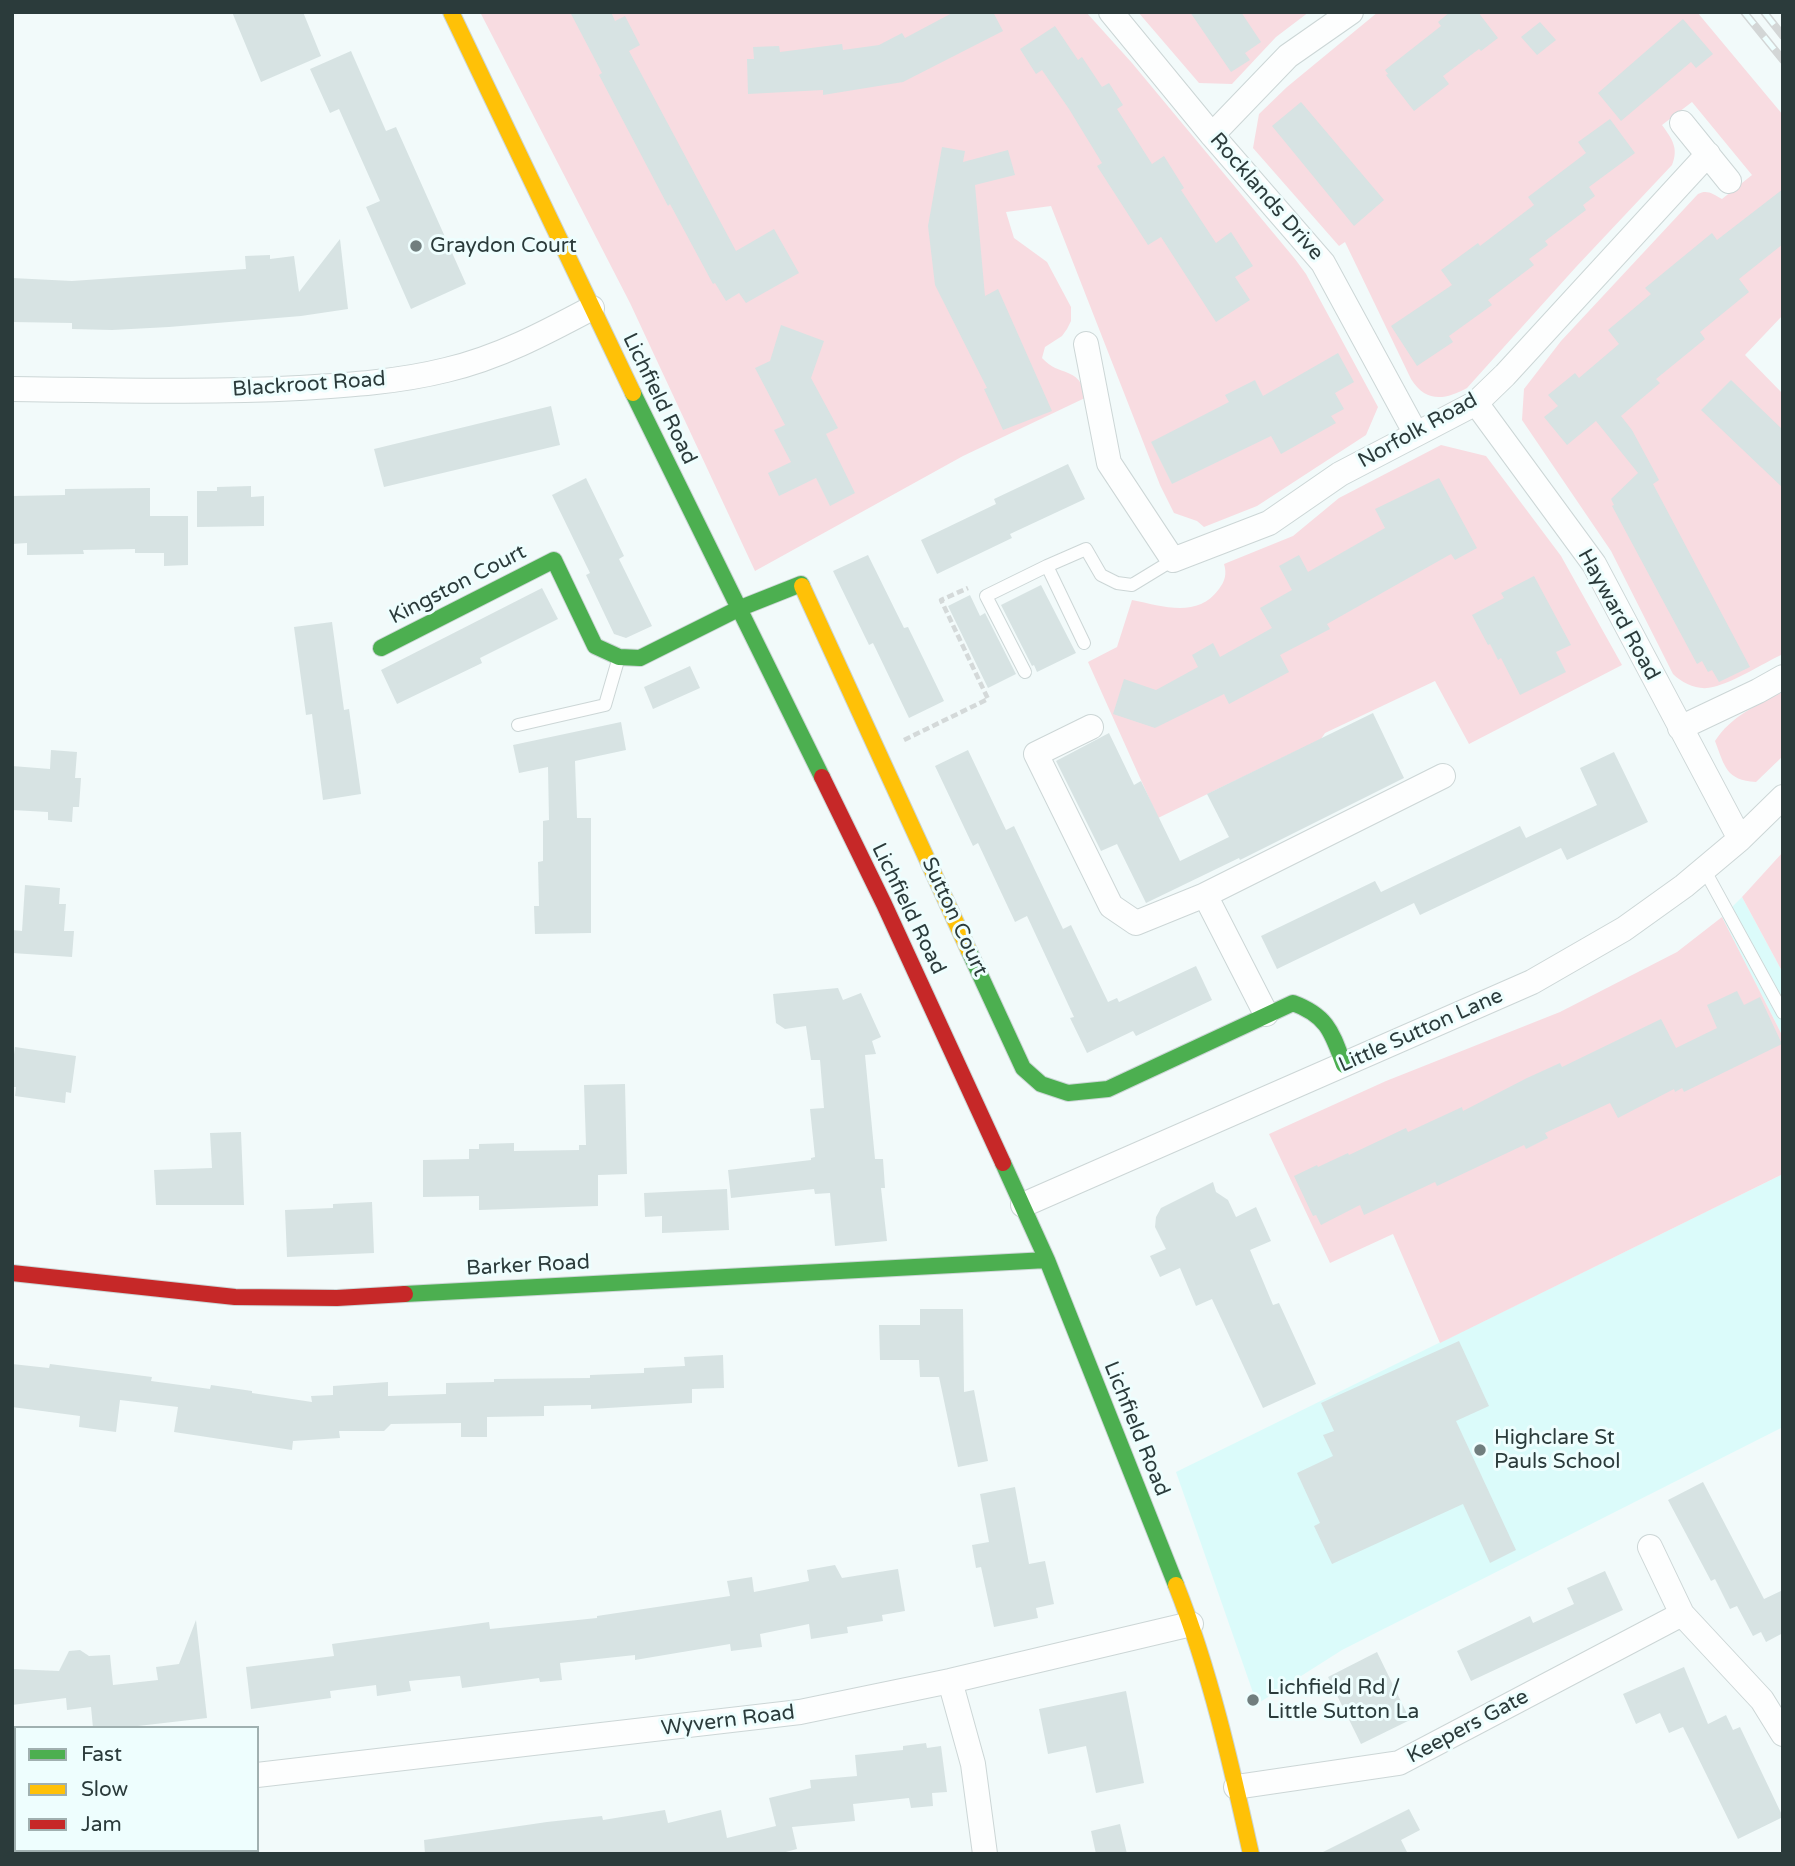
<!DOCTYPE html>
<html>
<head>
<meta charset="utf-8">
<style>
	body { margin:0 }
	#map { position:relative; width:1795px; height:1866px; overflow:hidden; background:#f2fafa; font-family:"Varela Round",sans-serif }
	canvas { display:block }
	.frame { position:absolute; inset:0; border:14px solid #2b3b3b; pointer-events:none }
	.legend { position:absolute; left:14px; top:1726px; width:245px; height:126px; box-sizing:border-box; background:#eefefe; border:2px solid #a0b0b0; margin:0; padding:9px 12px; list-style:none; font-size:21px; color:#2b3b3b }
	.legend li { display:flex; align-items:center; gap:14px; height:35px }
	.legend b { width:35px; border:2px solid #a0b0b0 }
</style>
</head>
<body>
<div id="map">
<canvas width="1795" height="1866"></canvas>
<div class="frame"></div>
<ul class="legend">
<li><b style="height:9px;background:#4caf50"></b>Fast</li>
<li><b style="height:9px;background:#ffc107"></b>Slow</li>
<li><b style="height:9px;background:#c62828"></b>Jam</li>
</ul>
</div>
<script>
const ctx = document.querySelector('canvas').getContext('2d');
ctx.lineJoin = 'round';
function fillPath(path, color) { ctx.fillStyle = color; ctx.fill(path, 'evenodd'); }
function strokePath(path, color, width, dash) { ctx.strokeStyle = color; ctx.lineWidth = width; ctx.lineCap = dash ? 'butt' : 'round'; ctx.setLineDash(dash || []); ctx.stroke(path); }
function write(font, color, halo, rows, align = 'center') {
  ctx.font = font + ' "Varela Round",sans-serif'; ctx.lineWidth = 6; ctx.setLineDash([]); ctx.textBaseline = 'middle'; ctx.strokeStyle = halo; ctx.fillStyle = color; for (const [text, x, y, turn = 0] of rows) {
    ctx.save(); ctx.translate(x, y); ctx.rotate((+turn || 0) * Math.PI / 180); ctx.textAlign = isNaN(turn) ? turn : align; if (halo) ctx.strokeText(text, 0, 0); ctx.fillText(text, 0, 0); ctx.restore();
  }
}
const built = new Path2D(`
	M1742 897 1783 973V1037L1722 917Z
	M1783 1174V1430L1781 1428 1342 1650 1257 1704 1176 1472Z`);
const green = new Path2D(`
	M480 12H808L810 14 818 12H1086L1132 63 1295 259 1306 274 1378 407 1366 435 1257 506 1204 527 1197 521 1174 513 1160 485 1051 206 1006 212 1014 238 1047 262 1071 307V321L1067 329 1062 336 1045 347 1042 358C1060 378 1077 364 1087 397L963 456 755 571 630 303Z
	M1138 12H1309L1276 37 1232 84 1199 83Z
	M1378 12H1697L1783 115V315L1745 355 1783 394V654C1762 664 1734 682 1713 687 1699 691 1683 684 1673 674L1611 551 1522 420 1524 389 1561 341 1698 194C1707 189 1713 194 1722 199L1752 175 1692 102 1662 125C1672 139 1679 148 1672 165L1576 267 1467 388C1445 400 1426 403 1411 379L1345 242 1339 246 1253 148 1259 114 1287 87Z
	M1441 445 1486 456 1561 556 1622 665 1469 744 1435 681 1325 733 1321 739 1158 818 1088 662 1117 647 1132 600C1163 606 1197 619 1219 589 1225 581 1227 574 1224 564L1293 536 1339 498Z
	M1783 692V756L1756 782C1726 780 1725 767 1715 741 1730 717 1758 704 1783 692Z
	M1783 852V973L1742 897Z
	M1722 917 1783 1037V1174L1440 1343 1393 1234 1330 1263 1269 1134 1386 1081 1560 1012 1677 952Z`);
const building = new Path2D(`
	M232 12H303L321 56 261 82Z
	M570 12H611L615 21 625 16 640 45 629 51 736 251 774 229 799 273 746 303 739 293 726 301 715 283 713 284 670 204 668 206 599 75 602 73Z
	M954 12H993L1003 31 903 82 823 95V90L748 94 747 59H754L753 47 779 46 780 52 842 44 843 50 879 45 902 33 905 38Z
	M1190 12H1241L1261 42 1245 53 1250 60 1231 72Z
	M1450 12H1478L1498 38 1481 51 1479 49 1443 76 1449 84 1414 111 1386 75 1388 74 1385 70 1441 26 1438 22Z
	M1683 19 1713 54 1696 68 1691 62 1621 121 1598 93Z
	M1540 22 1556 40 1537 55 1521 37Z
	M1055 26 1078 60 1082 57 1102 87 1109 83 1123 105 1117 109 1152 164 1164 156 1184 188 1181 190 1216 243 1231 232 1253 266 1235 277 1250 300 1216 322 1161 237 1148 245 1097 166 1102 163 1069 109 1042 70 1036 74 1020 49Z
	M351 51 386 131 396 127 466 284 411 309 366 207 380 201 339 109 330 113 310 69Z
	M1301 102 1384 200 1354 226 1272 126Z
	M1610 119 1635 153 1589 187 1595 196 1583 205 1586 210 1545 241 1548 245 1529 259 1534 265 1488 300 1492 305 1449 336 1453 342 1417 366 1391 326 1452 285 1441 270 1478 243 1480 246 1534 205 1528 197 1586 153 1578 142Z
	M942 147 965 151 963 162 1008 150 1015 175 975 185 985 296 998 289 1052 411 1003 430 984 389 987 388 935 285 928 226Z
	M1783 189V244L1739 279 1749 292 1700 332 1705 339 1656 379 1660 383 1621 416 1632 430 1659 480 1653 484 1750 667 1719 682 1712 670 1708 672 1702 661 1697 664 1612 506 1614 505 1611 499 1638 473 1596 421 1567 445 1544 417 1558 406 1548 395 1575 373 1579 378 1619 344 1608 330 1651 294 1645 288 1712 233 1717 240Z
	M340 239 348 309 301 316 169 327 112 330 72 329V323L12 322V278L72 281 246 269 245 256 270 255V259L294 256 299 292Z
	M781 325 824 341 811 378 838 428 826 434 855 493 830 506 816 478 779 496 768 473 791 462 774 430 785 425 755 368 770 361Z
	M1338 353 1354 382 1335 393 1344 409 1331 416 1336 423 1281 454 1271 436 1172 484 1151 442 1229 402 1225 395 1255 380 1263 396Z
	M1731 380 1783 430V488L1701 410Z
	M551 406 560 445 384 487 374 449Z
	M1068 464 1085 499 1010 534 1012 538 937 574 921 540 996 504 994 499Z
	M586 478 624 556 619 559 652 626 626 638 614 634 586 575 590 573 552 495Z
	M1439 478 1477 548 1455 560 1451 554 1327 624 1330 629 1280 655 1289 672 1229 704 1224 694 1155 728 1113 714 1124 679 1156 690 1198 667 1192 655 1213 643 1220 657 1272 628 1260 608 1292 590 1279 566 1299 555 1308 572 1385 528 1375 509Z
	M251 486V497L264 496V526L197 527V491H217V487Z
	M150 488V516H188V565L164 566V553H135V549L83 550 84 554 27 555V543L12 544V496L65 495V489Z
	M868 555 904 628 908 627 944 701 909 718 873 643 869 645 833 571Z
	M1534 576 1571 645 1556 652 1566 672 1520 695 1501 658 1498 660 1490 644 1488 645 1472 615 1504 598 1501 593Z
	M1041 585 1076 653 1037 672 1034 665 1032 666 1001 605Z
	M542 588 558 619 480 658 482 663 397 704 381 670Z
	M970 595 980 616 985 613 1016 674 988 688 948 606Z
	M332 622 344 710 349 709 361 794 323 800 312 714 306 715 294 627Z
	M690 666 700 688 653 709 644 687Z
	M1373 713 1404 778 1240 860 1239 858 1146 903 1117 844 1101 851 1056 761 1109 733 1134 785 1141 781 1180 861 1229 837 1207 794Z
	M621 722 626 750 575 761 577 818H591V933L535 934 534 906H539L538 862 543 861V821L549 820 548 767 519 773 513 745Z
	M51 750 77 752 75 778H81L79 807H73L72 822 48 820V812L12 810V766L50 769Z
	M968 750 1006 830 1014 826 1063 929 1071 925 1108 1002 1117 998 1119 1002 1196 966 1212 1000 1136 1036 1133 1031 1087 1053 1070 1018 1074 1017 1027 916 1015 922 978 843 973 846 935 766Z
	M1614 752 1648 822 1567 860 1561 848 1420 915 1414 903 1277 969 1261 936 1375 881 1381 892 1520 826 1526 838 1597 805 1580 768Z
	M25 885 60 888 59 904H66L64 931H74L72 957 12 953V930L22 931Z
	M838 988 843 1000 861 993 881 1037 872 1041 876 1054 865 1055 875 1159H883L885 1188H881L887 1241 835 1246 830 1193 815 1194 814 1189 731 1198 728 1170 811 1160V1158L815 1157 810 1109 824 1108 820 1060H811L806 1026 785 1029 776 1023 773 994Z
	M1737 991 1744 1005 1760 997 1782 1044 1684 1092 1682 1088 1675 1092 1674 1089 1618 1118 1610 1103 1545 1133 1548 1138 1526 1149 1524 1145 1437 1186 1435 1182 1364 1215 1360 1205 1321 1225 1316 1215 1313 1216 1294 1176 1317 1165 1318 1167 1348 1153 1349 1155 1406 1128 1408 1132 1462 1107 1463 1111 1527 1078 1560 1063 1562 1067 1661 1019 1676 1048 1717 1028 1707 1005Z
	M15 1047 76 1056 71 1093 66 1092 65 1103 15 1096 16 1087H12V1069Z
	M625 1084 627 1174 598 1175V1206L479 1210V1196L423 1197V1160L469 1159V1149H479V1144L514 1143V1151L579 1150V1145H586L584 1085Z
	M241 1132 244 1205H156L154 1170 212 1168 210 1133Z
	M1213 1182 1216 1192 1228 1200 1236 1217 1256 1207 1271 1241 1250 1250 1273 1305 1279 1303 1316 1384 1263 1408 1212 1299 1196 1306 1180 1268 1160 1277 1150 1256 1166 1249 1155 1227 1156 1217 1161 1208Z
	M727 1189 729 1230 662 1233V1216L645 1217 644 1193Z
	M372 1202 374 1253 287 1257 285 1210 333 1208V1204Z
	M920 1309H963L964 1392 974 1390 988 1461 958 1467 939 1377H920L919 1360H880L879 1325H920Z
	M1459 1341 1489 1406 1456 1421 1516 1550 1490 1563 1463 1504 1332 1564 1314 1526 1320 1523 1297 1473 1333 1456 1323 1435 1334 1431 1321 1403Z
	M723 1355 724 1388 692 1389V1403L591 1409V1405L544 1406V1416L487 1417V1437H461V1423L391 1424 384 1431H339L340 1438 293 1441 292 1450 174 1432 178 1407 120 1400 116 1432 79 1427 80 1416 12 1407V1364L49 1368 50 1364 152 1377 151 1381 210 1389 211 1385 252 1391V1393L312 1402 311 1396 333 1395V1386L388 1382V1396L446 1394V1383L494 1382V1379L590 1378V1375L644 1373V1368L685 1366 684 1357Z
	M1703 1482 1764 1599 1783 1590V1633L1766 1642 1761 1632 1753 1636 1737 1606 1730 1609 1715 1579 1711 1581 1668 1500Z
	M1015 1487 1029 1564 1045 1561 1054 1604 1036 1608 1038 1618 994 1627 981 1567 976 1568 972 1545 989 1542 980 1494Z
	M835 1565 842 1578 898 1569 905 1611 882 1615 883 1621 847 1627 848 1633 811 1639 809 1624 760 1634 762 1647 731 1651 730 1644 635 1660V1655L560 1663 562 1680 540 1682 539 1678 462 1688 460 1676 409 1681 411 1691 377 1696 376 1685 330 1691 331 1698 251 1709 246 1667 334 1656 332 1644 489 1622 490 1629 597 1618V1616L730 1596 727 1581 752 1577 754 1592 809 1581 807 1570Z
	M1605 1571 1623 1610 1471 1681 1457 1651 1530 1616 1533 1623 1574 1604 1567 1588Z
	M196 1620 207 1718 138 1726 93 1728 91 1707 67 1710 66 1698 12 1705V1669L59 1671 69 1651 80 1650 89 1656 110 1655 113 1685 158 1680 156 1667 179 1664Z
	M1377 1652 1410 1720 1361 1744 1328 1677Z
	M1684 1667 1708 1724 1726 1715 1733 1730 1740 1727 1783 1817 1738 1839 1683 1727 1669 1733 1660 1713 1636 1724 1623 1694Z
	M1126 1691 1144 1783 1096 1793 1086 1746 1048 1754 1039 1709Z
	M926 1743 927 1748 941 1746 947 1792 932 1793 933 1806 911 1808 909 1798 853 1804 855 1821 792 1827 797 1849 778 1854H425L424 1840 547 1822 602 1816 603 1820 665 1810 668 1823 721 1810 727 1838 776 1826 769 1798 811 1788 810 1780 857 1776 855 1755 903 1750V1746Z
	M1409 1809 1420 1830 1401 1840 1408 1854H1319Z
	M1120 1824 1127 1854H1096L1091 1831Z`);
const path = new Path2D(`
	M904 740 988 699 941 600 968 588`);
const lane = new Path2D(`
	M1047 566 1086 549 1101 575 1117 583 1132 585 1173 560
	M1025 672 986 596 1047 566 1084 643
	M518 725 605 705 619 657
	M1704 869 1783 1013`);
const street = new Path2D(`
	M1111 12 1212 135 1323 263 1416 434
	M1682 123 1729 181
	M1212 135 1288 56 1351 12
	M1086 344 1109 463 1173 560 1269 523 1340 474 1476 403 1505 375 1708 154
	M12 389C108 390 203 393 299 388 348 385 398 382 446 370 498 358 545 333 592 308
	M1476 403 1594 564 1740 839
	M1091 727 1036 754 1111 906 1136 923 1205 895 1443 776
	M1680 728 1758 691 1783 677
	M1205 895 1266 1014
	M1023 1205 1532 982 1624 929 1684 886 1740 839 1783 797
	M1650 1547 1682 1614 1762 1700 1783 1734
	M950 1681 973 1764 985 1854
	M257 1775 800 1712 950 1681 1191 1624
	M1236 1787 1399 1763 1682 1614
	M12 1798H16`);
const fast = new Path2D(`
	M633 393 822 777
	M381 648 554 560 595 646 619 657 640 658 738 609 801 584 802 586
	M969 951 1023 1068 1041 1084 1068 1093 1108 1089 1293 1003C1328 1016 1332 1033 1344 1065
	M1003 1163 1047 1260 1176 1585
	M405 1294 1047 1260`);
const slow = new Path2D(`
	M451 12 633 393
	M802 586 969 951
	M1176 1585C1210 1671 1231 1764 1251 1854`);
const jam = new Path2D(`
	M822 777 884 904 1003 1163
	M12 1273 235 1297 337 1298 405 1294`);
const rail = new Path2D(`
	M1744 12 1783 60
	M1764 12 1783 36`);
const markers = [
	[416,246,7,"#717e7e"],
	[1480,1450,7,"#717e7e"],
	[1253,1700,7,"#717e7e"]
];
const streetNames = [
	["Rocklands Drive",1266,197,49],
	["Blackroot Road",309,385,-4],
	["Lichfield Road",659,399,64],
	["Norfolk Road",1418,431,-29],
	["Kingston Court",458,585,-27],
	["Hayward Road",1618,615,61],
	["Lichfield Road",908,909,64],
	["Sutton Court",954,917,65],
	["Little Sutton Lane",1421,1031,-24],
	["Barker Road",528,1266,-3],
	["Lichfield Road",1136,1429,68],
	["Wyvern Road",728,1721,-7],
	["Keepers Gate",1468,1727,-28]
];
const poiNames = [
	["Graydon Court",430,246],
	["Highclare St",1494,1438],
	["Pauls School",1494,1462],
	["Lichfield Rd /",1267,1688],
	["Little Sutton La",1267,1712]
];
fillPath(built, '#dbfbfa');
fillPath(green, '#f8dce1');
fillPath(building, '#d7e3e3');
strokePath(lane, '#ccd6d6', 14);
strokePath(street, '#ccd6d6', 26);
strokePath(fast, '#ccd6d6', 18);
strokePath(slow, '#ccd6d6', 18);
strokePath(jam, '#ccd6d6', 18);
strokePath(path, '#d4d9d9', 4.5, [7, 3.5]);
strokePath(lane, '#fdfefe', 12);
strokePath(street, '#fdfefe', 24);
strokePath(fast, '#4caf50', 16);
strokePath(slow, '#ffc107', 16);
strokePath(jam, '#c62828', 16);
strokePath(rail, '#d3d6d6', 8);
strokePath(rail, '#eefefe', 5, [16]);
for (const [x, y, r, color] of markers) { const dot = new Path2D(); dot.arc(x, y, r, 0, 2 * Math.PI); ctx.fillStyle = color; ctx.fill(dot); strokePath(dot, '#eefefe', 2.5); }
write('21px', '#2b3b3b', '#eefefe', streetNames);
write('21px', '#2b3b3b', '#eefefe', poiNames, 'left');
</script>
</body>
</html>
